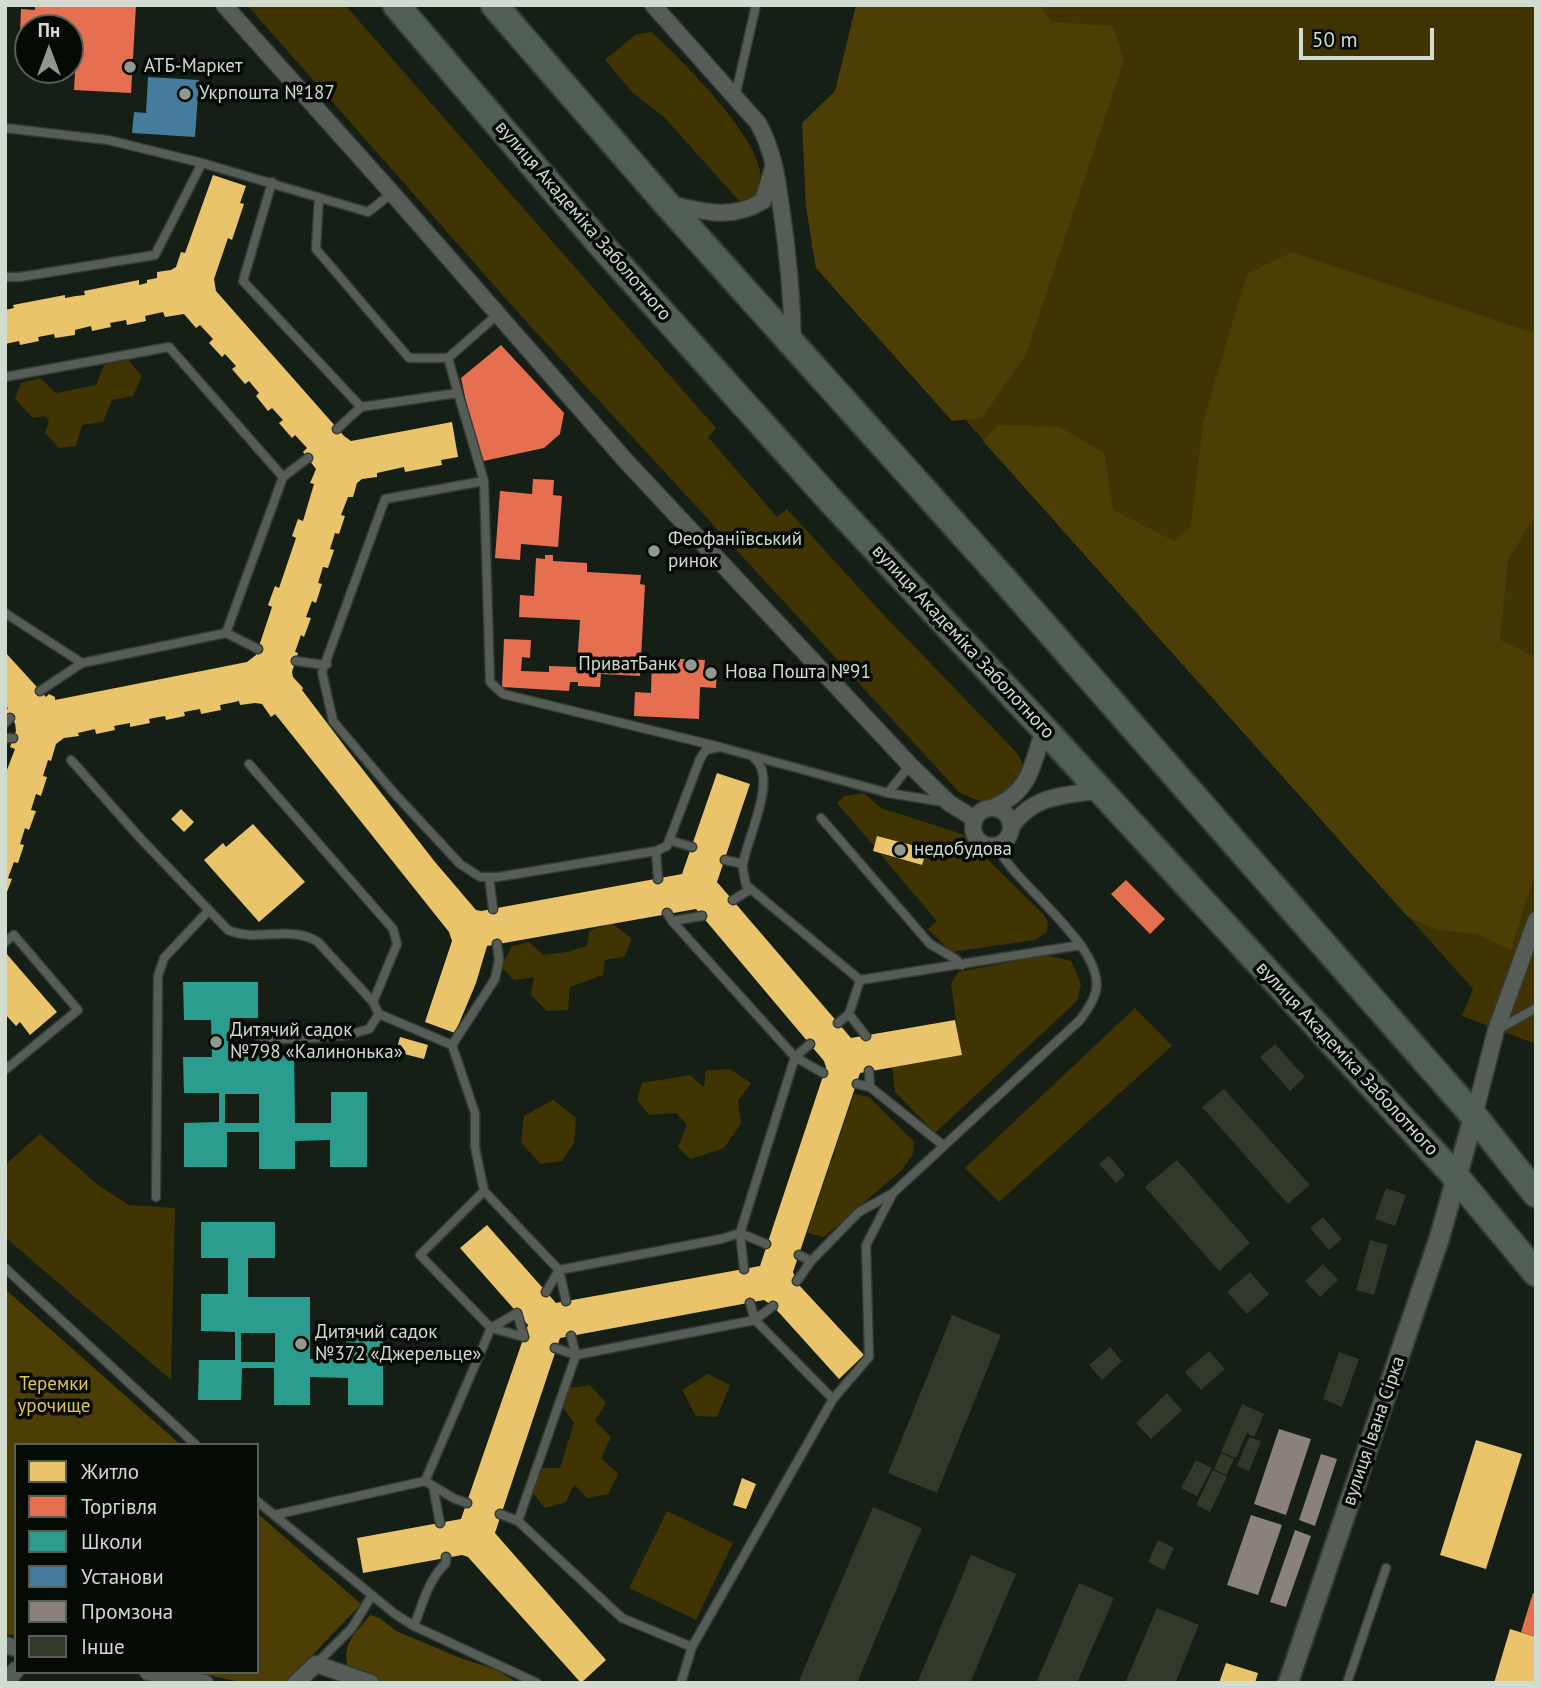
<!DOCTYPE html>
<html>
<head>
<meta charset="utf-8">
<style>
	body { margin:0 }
	#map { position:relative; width:1541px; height:1688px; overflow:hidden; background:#161f16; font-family:"PT Sans",sans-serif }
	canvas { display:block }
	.frame { position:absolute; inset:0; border:7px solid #d1dbd0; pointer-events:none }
	.legend { position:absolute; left:14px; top:1443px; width:245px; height:231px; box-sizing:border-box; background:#050a04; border:2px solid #575e56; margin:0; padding:9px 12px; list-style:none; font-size:21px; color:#d1dbd0 }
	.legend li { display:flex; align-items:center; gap:14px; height:35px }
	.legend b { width:35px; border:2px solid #575e56 }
	.north { position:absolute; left:14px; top:14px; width:70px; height:70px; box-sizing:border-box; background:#050a04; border:2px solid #575e56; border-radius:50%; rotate:0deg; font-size:19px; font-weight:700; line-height:28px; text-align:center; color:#d1dbd0 }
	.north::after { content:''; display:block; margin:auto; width:24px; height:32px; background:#90998f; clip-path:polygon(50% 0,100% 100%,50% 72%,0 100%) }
	.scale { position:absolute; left:1299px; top:28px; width:135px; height:32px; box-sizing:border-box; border:4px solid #d1dbd0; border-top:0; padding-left:9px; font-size:21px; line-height:24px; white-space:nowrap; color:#d1dbd0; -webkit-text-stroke:5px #050a04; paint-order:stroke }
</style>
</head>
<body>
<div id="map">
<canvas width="1541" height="1688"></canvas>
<div class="frame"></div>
<ul class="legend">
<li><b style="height:19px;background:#e9c46a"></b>Житло</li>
<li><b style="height:19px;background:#e76f51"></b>Торгівля</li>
<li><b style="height:19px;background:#2a9d8f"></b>Школи</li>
<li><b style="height:19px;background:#457b9d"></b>Установи</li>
<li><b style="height:19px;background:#8a817c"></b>Промзона</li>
<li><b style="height:19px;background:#32382a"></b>Інше</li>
</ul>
<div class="north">Пн</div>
<div class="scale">50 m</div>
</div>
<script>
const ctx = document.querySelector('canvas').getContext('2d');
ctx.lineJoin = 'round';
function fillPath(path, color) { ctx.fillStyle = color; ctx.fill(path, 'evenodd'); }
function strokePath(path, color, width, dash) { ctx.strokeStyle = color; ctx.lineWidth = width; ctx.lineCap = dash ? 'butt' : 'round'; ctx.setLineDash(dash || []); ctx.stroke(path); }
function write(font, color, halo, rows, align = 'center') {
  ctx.font = font + ' "PT Sans",sans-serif'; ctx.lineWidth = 7; ctx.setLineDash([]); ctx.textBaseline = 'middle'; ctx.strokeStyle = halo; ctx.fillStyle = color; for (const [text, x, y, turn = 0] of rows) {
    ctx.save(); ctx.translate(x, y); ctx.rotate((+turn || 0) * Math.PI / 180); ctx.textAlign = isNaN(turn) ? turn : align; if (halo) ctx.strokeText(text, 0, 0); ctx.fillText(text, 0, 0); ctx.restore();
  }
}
const green = new Path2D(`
	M247 5H345L716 428 708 437 777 517 787 509 881 612 1017 753C1034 780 1009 790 988 802L976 800 960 793 522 317Z
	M881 5H1536V1044L1462 1016 1473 989 811 247Z
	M652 32C675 55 790 162 754 196 751 199 744 201 740 202L664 117 632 92 605 60 635 35Z
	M128 360 142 376 133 396 112 400 103 422 82 425 76 446 59 448 45 433 49 421 45 416 33 418 15 399 21 383 40 378 56 393 96 385 104 365Z
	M864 793 881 808 962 834 1043 914 1048 922 1047 932 1035 940 951 952 928 929 937 921 880 854 922 865 926 849 878 836 874 846 837 803 844 796Z
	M612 923 632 939 624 957 605 960 603 975 570 987 568 1010 547 1011 531 995 534 977 514 980 501 967 512 946 529 942 543 955 567 952 587 946 589 931Z
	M1046 955 1071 961 1081 984 1077 1001 935 1133 895 1092 892 1067 961 1055 951 984 958 972Z
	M1135 1008 1172 1046 999 1202 965 1168Z
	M730 1069 751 1083 738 1101 741 1123 724 1148 690 1159 678 1147 687 1125 676 1113 649 1115 637 1100 642 1083 690 1075 704 1087 706 1070Z
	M854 1094 869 1097 914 1142 913 1154 902 1170 824 1237 807 1233Z
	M553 1100 576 1118 574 1143 562 1161 540 1164 521 1142 524 1116Z
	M40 1134 99 1186 129 1205 175 1208 171 1380 5 1237V1165Z
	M708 1374 730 1385 717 1417 696 1416 682 1390Z
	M590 1385 606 1403 595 1421 611 1437 601 1458 618 1474 608 1494 587 1498 574 1484 566 1502 545 1508 532 1492 541 1468H560L574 1423 562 1406 569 1388Z
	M667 1511 733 1543 696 1620 629 1588Z`);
const forest = new Path2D(`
	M856 5H1040L1052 22 1113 26 1124 60 1026 354 982 418 952 421 816 268 806 207 802 123 835 91Z
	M1292 252 1536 334V514L1508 560 1500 640 1536 657V869L1511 950 1477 934 1437 930 1407 916 983 441 998 425 1060 427 1104 453 1113 510 1174 541 1191 526 1203 422 1247 274Z
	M5 1289 181 1445H16V1636L5 1634Z
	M257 1513 361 1604 286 1683H245L194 1672H257Z
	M370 1615 380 1618 396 1631 463 1659 497 1670 518 1683H383L348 1668C341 1642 356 1634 370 1615Z`);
const homes = new Path2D(`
	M213 175 246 186 240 203 244 204 232 240 228 238 214 279 216 291 344 436 351 441 452 422 458 457 441 460 442 465 405 472 404 467 377 473V477L362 479 357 483 353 497H348L341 515 345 516 339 534 335 533 330 549 334 550 328 568 323 567 318 583 322 584 316 603 312 601 306 617 311 618 304 637 301 635 295 652 298 653 292 672 293 677 303 688 302 690 346 748 435 862 476 910 481 911 682 874 717 773 750 784 717 882 851 1038 955 1020 962 1055 860 1073 793 1272 798 1284 864 1355 839 1379 773 1306 764 1300 560 1338 495 1533 606 1660 581 1683 468 1557 462 1555 363 1573 357 1538 461 1519 528 1325 460 1248 487 1225 556 1303 760 1266 826 1067 824 1061 696 909 487 946 476 983 455 1033 425 1022 452 941 449 932 280 720 275 714 271 717 262 704 255 703 240 705 239 701 230 703 220 705 221 710 201 714 200 709 184 712 185 716 166 720 165 716 159 717 149 719 150 723 130 727V723L114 726 115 730 96 734 95 729 78 733 79 736 64 738 56 744 51 761 48 760 43 776 47 777 41 796 36 794 31 810 36 811 29 830 25 828 20 844 24 845 18 863 14 862 8 878 12 879 5 897V775L15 749 10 747 16 731 15 723 5 713 8 708 5 706V652L46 697 49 694 55 697V700L247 662 256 655 272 607 268 605 275 586 279 588 296 538 292 536 298 519 303 521 314 484 310 483 316 469 303 452 307 448 295 435 292 438 279 423 283 420 272 408 268 411 256 396 259 393 249 381 245 384 232 369 236 366 225 354 222 357 209 343 213 339 200 325 196 328 184 314 165 317 163 312 145 316 146 321 127 325 126 320 110 323 111 327 92 331 91 326 75 330V335L55 338 54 334 38 337 39 341 20 345 19 341 5 344V310L14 308 13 305 65 295V298L76 296 85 295 84 291 139 280V285L147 283V280L157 278V272L171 270 176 267 181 252 185 253Z
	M181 809 194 822 184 832 171 819Z
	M253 824 305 882 259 922 204 860 223 843 226 847Z
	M877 836 927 849 922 865 873 851Z
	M5 952 57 1012 30 1035 20 1022 16 1026 5 1014Z
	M400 1037 428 1045 424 1059 396 1052Z
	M1476 1440 1522 1454 1486 1569 1440 1555Z
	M742 1478 756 1484 746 1509 733 1505Z
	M1510 1629 1536 1637V1683H1494Z
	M1226 1663 1258 1673 1255 1683H1219Z`);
const shops = new Path2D(`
	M35 5H136L131 93 74 90 77 38 70 37V28H28V35L20 34 21 9 35 10Z
	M501 345 564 413 560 434 544 448 479 462 461 378Z
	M533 479 554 480 553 495 562 496 558 547 521 544 520 560 495 558 500 491 532 494Z
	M545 555H553V561L587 563V572L641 575 640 584 645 585 640 676 601 674 600 687 578 686V682H570L569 691 502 687 504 639 531 640 530 658 522 657 521 671 549 672V666L577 667 580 620 519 617 520 595 534 596 536 558 545 559Z
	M652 658 705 660 704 669H717L716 688 700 687 699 719 634 716 635 692 651 693Z
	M1126 880 1165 919 1150 934 1111 894Z
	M1533 1593H1536V1637L1521 1632Z`);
const schools = new Path2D(`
	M183 982H258V1018H230V1056L294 1055 295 1123H331V1092H367V1167H330V1140L295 1141V1169H259V1132H227V1167H184V1123L219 1122V1093H184L183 1057H212L211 1020H184ZM225 1094H259V1123H225Z
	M201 1222H275V1258H248V1297H310V1359H346V1331H383V1405H348V1378L310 1377V1405H274V1368H242L241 1400H198L199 1360H235V1332L201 1331V1294H228V1258H201ZM241 1333H275V1362H241Z`);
const public = new Path2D(`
	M148 77 199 80 195 137 132 133 134 112 146 113Z`);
const industry = new Path2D(`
	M1279 1429 1311 1439 1286 1515 1254 1504Z
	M1321 1454 1337 1459 1315 1526 1299 1520Z
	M1251 1515 1282 1525 1258 1595 1227 1585Z
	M1295 1530 1311 1536 1286 1607 1270 1602Z`);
const building = new Path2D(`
	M1275 1044 1305 1077 1290 1091 1260 1057Z
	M1224 1089 1310 1185 1288 1204 1202 1107Z
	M1109 1156 1125 1175 1116 1183 1099 1164Z
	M1177 1160 1250 1243 1219 1271 1145 1187Z
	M1386 1188 1406 1195 1395 1226 1375 1219Z
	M1323 1217 1342 1239 1329 1250 1310 1228Z
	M1370 1240 1388 1245 1374 1295 1356 1290Z
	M1323 1264 1338 1280 1320 1297 1305 1281Z
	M1250 1272 1269 1294 1247 1314 1227 1292Z
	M952 1315 1001 1335 937 1493 888 1473Z
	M1110 1347 1122 1361 1102 1380 1089 1365Z
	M1209 1351 1225 1369 1201 1390 1185 1372Z
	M1339 1352 1359 1359 1342 1407 1323 1399Z
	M1167 1393 1182 1410 1151 1439 1136 1423Z
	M1242 1404 1264 1414 1254 1437 1247 1433 1236 1458 1221 1452Z
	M1249 1437 1261 1441 1249 1471 1237 1466Z
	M1221 1453 1234 1459 1226 1475 1214 1469Z
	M1196 1460 1212 1468 1197 1496 1181 1488Z
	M1213 1470 1227 1477 1210 1512 1196 1505Z
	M873 1507 922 1528 857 1683H798Z
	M1158 1540 1174 1548 1164 1570 1148 1562Z
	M971 1555 1016 1574 970 1683H917Z
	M1079 1583 1114 1598 1077 1683H1036Z
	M1157 1608 1199 1625 1175 1683H1125Z`);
const service = new Path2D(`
	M735 97 756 5
	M5 128 108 140 202 163
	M272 182 243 281 361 407 458 393 448 358 497 315
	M319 198 316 249 409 358H448
	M5 277H20L155 255 202 163 368 212 392 193
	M5 377 169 347 283 477 226 633
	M458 393 484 481 385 499 322 672 333 721 394 793 460 864 480 877H498L656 851 667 846 700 759 706 750 720 747
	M337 429 361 407
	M283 477 308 458
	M484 481 490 682 503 694 720 747 888 793 944 802
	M5 613 82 663 226 633 258 649
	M296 661 324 665 327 664
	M40 691 82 663
	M5 723 10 718
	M5 738H13
	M755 759C778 778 747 838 743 864 742 870 745 878 746 885L860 980 1081 945
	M71 760 141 839 228 930C257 943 291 924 318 942L373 1002 379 1014 369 1029 348 1035 313 1038 260 1040
	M249 764 393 929 397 944 373 1002
	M888 793 910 765
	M821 818 930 944 954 958 962 965
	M669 840 692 847
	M656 851 658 879
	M725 860 743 864
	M489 877 493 909
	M733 900 751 889
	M667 913 672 921 795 1057 740 1233 744 1269
	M672 921 702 916
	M5 942 14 935 78 1010 5 1070
	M379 1014 452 1045
	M849 1014 866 1036
	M838 1023 849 1014 860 980
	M1499 1029 1536 1008
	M810 1044 795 1057 823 1073
	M869 1071 870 1087
	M857 1084 870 1087 944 1146
	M484 1191 475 1147V1113L452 1045 495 979 499 960 497 944
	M156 1197 158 976 164 958 209 910
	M799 1255 811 1261 859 1212 893 1193 1080 1020C1087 1011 1093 1002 1096 991 1105 947 1018 887 996 846
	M5 1268 196 1445
	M559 1270 566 1301
	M797 1281 811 1261
	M546 1292 559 1270
	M750 1303 755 1320 833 1399
	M491 1328 517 1313 524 1337
	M491 1328 524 1337
	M571 1336 576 1355
	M555 1348 576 1355
	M425 1481 455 1499 467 1503
	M433 1486 440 1523
	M257 1501 395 1614 414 1626 537 1683
	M500 1514 518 1521
	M274 1515 425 1481 491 1328 420 1255 484 1191 559 1270 721 1239 740 1233 766 1244
	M414 1626C423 1603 428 1580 446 1563V1557
	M692 1647 622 1618 518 1521 576 1355 755 1320 773 1306
	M316 1664 352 1628 372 1595
	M681 1683 692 1647 833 1399 869 1357 866 1245 893 1193
	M1347 1683 1386 1568`);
const minor = new Path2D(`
	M224 5 392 193 625 460 910 765 949 803 975 819
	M653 5 758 123C773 150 777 177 781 207 788 253 792 297 793 344
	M669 204C704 211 730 221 763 201L773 168
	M973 827a19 19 0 1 1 38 0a19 19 0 1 1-38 0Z
	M992 808C1031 792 1032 765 1044 729
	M1011 827C1034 794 1064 796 1101 790
	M1474 1116 1496 1030 1536 920
	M5 1645 16 1648
	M148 1672 205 1683
	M5 1683 16 1670
	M296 1683 316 1664 371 1683`);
const tertiary = new Path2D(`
	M1288 1683 1439 1239 1474 1116`);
const trunk = new Path2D(`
	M396 5 603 247 831 501 1044 729 1457 1178 1536 1273
	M494 5 666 203 1007 583 1474 1116 1536 1194`);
const markers = [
	[130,67,7,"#90998f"],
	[185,94,7,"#90998f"],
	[654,551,7,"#90998f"],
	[691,665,7,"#90998f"],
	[711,673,7,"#90998f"],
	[900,850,7,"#90998f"],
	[216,1042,7,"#90998f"],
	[301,1344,7,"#90998f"]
];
const poiNames = [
	["АТБ-Маркет",144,67],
	["Укрпошта №187",199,94],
	["Феофаніївський",668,540],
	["ринок",668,562],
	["ПриватБанк",677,665,"right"],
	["Нова Пошта №91",725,673],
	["недобудова",914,850],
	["Дитячий садок",230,1031],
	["№798 «Калинонька»",230,1053],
	["Дитячий садок",315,1333],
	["№372 «Джерельце»",315,1355]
];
const streetNames = [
	["вулиця Академіка Заболотного",583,221,49],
	["вулиця Академіка Заболотного",963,642,47],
	["вулиця Академіка Заболотного",1347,1059,47],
	["вулиця Івана Сірка",1374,1431,-71]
];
const parkNames = [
	["Теремки",54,1385],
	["урочище",54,1407]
];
fillPath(green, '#403403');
fillPath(forest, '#4c3e05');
fillPath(homes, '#e9c46a');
fillPath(shops, '#e76f51');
fillPath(schools, '#2a9d8f');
fillPath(public, '#457b9d');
fillPath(industry, '#8a817c');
fillPath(building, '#32382a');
strokePath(service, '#343a34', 11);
strokePath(minor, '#343a34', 19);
strokePath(tertiary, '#343a34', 23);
strokePath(trunk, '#343a34', 30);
strokePath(service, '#565d56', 8);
strokePath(minor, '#565d56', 16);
strokePath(tertiary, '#565d56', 19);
strokePath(trunk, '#515e55', 26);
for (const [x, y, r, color] of markers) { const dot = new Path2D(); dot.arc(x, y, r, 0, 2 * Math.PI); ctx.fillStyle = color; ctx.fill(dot); strokePath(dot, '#050a04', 2.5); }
write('19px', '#d1dbd0', '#050a04', poiNames, 'left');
write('19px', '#d1dbd0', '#050a04', streetNames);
write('19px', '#e3c45b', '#050a04', parkNames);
</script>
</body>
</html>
